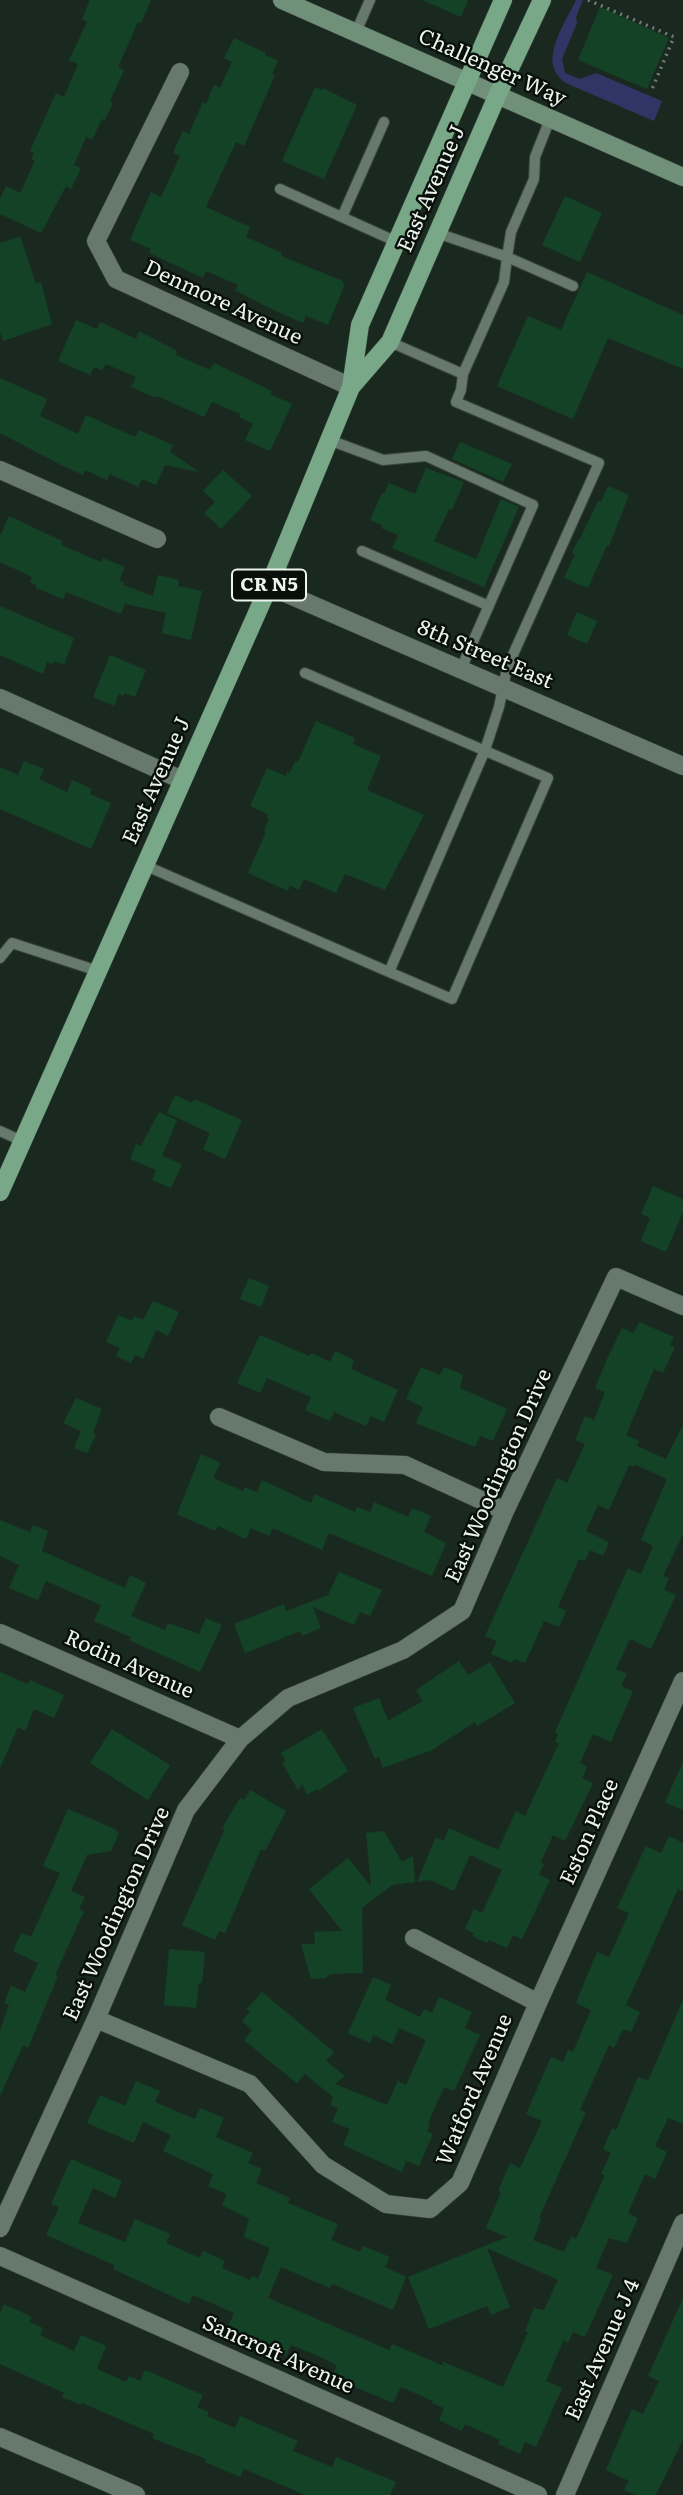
<!DOCTYPE html>
<html>
<head>
<meta charset="utf-8">
<style>
	body { margin:0 }
	canvas { display:block; background:#1a291f }
</style>
</head>
<body>
<canvas width="683" height="2495"></canvas>
<script>
const ctx = document.querySelector('canvas').getContext('2d');
ctx.lineJoin = 'round';
function fillPath(path, color) { ctx.fillStyle = color; ctx.fill(path, 'evenodd'); }
function strokePath(path, color, width, dash) { ctx.strokeStyle = color; ctx.lineWidth = width; ctx.lineCap = dash ? 'butt' : 'round'; ctx.setLineDash(dash || []); ctx.stroke(path); }
function write(font, color, halo, rows, align = 'center') {
  ctx.font = font + ' Literata,serif'; ctx.lineWidth = 5; ctx.setLineDash([]); ctx.textBaseline = 'middle'; ctx.strokeStyle = halo; ctx.fillStyle = color; for (const [text, x, y, turn = 0] of rows) {
    ctx.save(); ctx.translate(x, y); ctx.rotate((+turn || 0) * Math.PI / 180); ctx.textAlign = isNaN(turn) ? turn : align; if (halo) ctx.strokeText(text, 0, 0); ctx.fillText(text, 0, 0); ctx.restore();
  }
}
const green = new Path2D(`
	M576 0H583L576 17 577 23 562 59 565 73 580 79 596 73 662 101 654 121 568 84C535 65 564 26 576 0Z`);
const building = new Path2D(`
	M90 0H151L141 23 138 22 118 67 124 70 110 101 113 103 105 120 102 119 92 140 86 137 74 165 81 168 71 189 66 186 41 233 0 214V199L6 186 20 193 35 161 31 159 34 153 30 151 56 93 64 97 78 64 69 60 87 22 82 19Z
	M422 0H468L461 17Z
	M600 7 669 38 647 89 578 60Z
	M234 38 266 53 265 55 278 61 272 74 275 75 244 146 236 142 206 207 250 227 246 237 282 253 281 256 343 281 342 283 345 284 328 325 306 316 303 323 267 307 235 290 238 285 206 271 203 278 149 253 151 249 130 240 151 192 161 197 180 156 173 153 183 131 189 134 203 102 206 104 214 85 220 88 232 62 224 58Z
	M315 87 322 90 323 88 357 105 324 179 282 161Z
	M565 196 602 213 580 262 542 245Z
	M20 236 36 284 41 282 52 324 3 341 0 332V243Z
	M587 272 683 315V369L608 338 573 419 497 386 528 316 561 330Z
	M76 320 97 329 100 322 136 339 139 331 177 351 176 355 210 370 214 363 272 391 270 394 292 404 270 451 245 440 253 424 239 417 240 414 212 402 204 417 157 396 156 398 131 387 136 377 106 364 102 370 94 367 90 375 58 361Z
	M0 378 47 399 40 416 78 434 86 415 135 437 139 430 173 445 170 452 199 472 165 465 156 485 142 479 138 487 110 474 107 480 85 470 83 475 63 466 0 433Z
	M460 442 512 464 503 482 452 459Z
	M426 468 464 482 452 510 449 509 434 541 476 559 501 499 519 507 484 587 392 548 398 535 381 528 382 525 370 520 382 493 384 494 389 483 415 494Z
	M223 470 252 496 221 529 204 513 215 502 203 491Z
	M608 486 629 495 609 546 607 545 588 588 564 578 575 554 572 553 579 538 580 539 598 501 601 502Z
	M9 516 62 541 61 545 101 562 103 558 125 567 119 581 124 582 123 585 153 596 158 575 179 580 178 586 202 591 191 640 162 633 166 613 125 604 121 614 66 592 63 599 36 588V585L30 582 32 577 0 562V536Z
	M0 606 74 638 64 665 54 661 53 664 47 662 43 674 0 655Z
	M577 612 597 621 587 644 567 635Z
	M110 655 146 670 135 697 125 693 124 696 119 694 114 706 93 697Z
	M316 721 355 738 353 744 381 756 367 790 424 815 385 890 345 874 336 893 304 879 299 890 290 885 288 891 248 873 266 832 264 831 269 819 266 818 268 814 250 806 267 768 286 776 287 772 290 773 295 761 298 762Z
	M24 761 44 769 39 779 67 792 72 780 92 789 90 794 111 803 91 849 0 809V767L18 775Z
	M175 1095 192 1103 194 1099 242 1120 225 1159 203 1149 210 1133 167 1113Z
	M159 1112 177 1120 162 1156 182 1164 171 1188 152 1180 156 1170 130 1159 136 1144 141 1146Z
	M653 1186 683 1199V1212L666 1252 641 1241 650 1218 641 1214Z
	M249 1278 269 1286 261 1307 240 1299Z
	M153 1301 179 1312 168 1336 156 1330 143 1359 135 1355 131 1363 116 1356 120 1348 106 1342 118 1315 132 1321 134 1316 143 1320Z
	M639 1322 674 1337 670 1345 675 1347 663 1373 654 1369 626 1435 639 1441 637 1446 666 1459 683 1425V1534L663 1576 669 1578 664 1590 676 1595 651 1649 630 1639 616 1669 627 1674 621 1686 633 1691 611 1742 593 1734 580 1763 587 1767 582 1778 593 1783 565 1841 553 1835 541 1862 544 1864 539 1875 550 1880 522 1939 513 1935 507 1948 489 1940 487 1943 472 1936 474 1933 465 1929 474 1909 482 1913 502 1870 470 1855 454 1891 430 1880 417 1882 436 1837 444 1841 449 1828 498 1850 516 1811 525 1816 559 1743 555 1742 558 1734 555 1732 628 1568 641 1574 653 1546 641 1540 667 1479 636 1465 634 1467 629 1465 609 1510 598 1505 586 1531 609 1542 603 1556 590 1550 585 1561 579 1559 558 1607 566 1611 559 1627 544 1621 525 1663 514 1659 512 1663 491 1654 497 1641 485 1636 557 1478 567 1483 585 1444 575 1440 585 1416 594 1420 605 1392 595 1388 607 1359 622 1328 634 1333Z
	M260 1335 309 1356 311 1353 330 1362 335 1351 354 1360 351 1369 398 1390 384 1422 371 1416 366 1426 334 1412 330 1421 305 1410 311 1397 267 1378 260 1393 237 1383Z
	M421 1367 440 1375 444 1367 463 1375 460 1388 507 1409 493 1441 480 1436 475 1447 416 1423 423 1407 406 1399Z
	M76 1398 102 1409 93 1433 96 1435 87 1453 74 1448 81 1431 63 1423Z
	M201 1454 220 1463 213 1478 243 1491 245 1487 257 1492 262 1480 311 1503 314 1494 355 1512 357 1507 370 1512 374 1502 408 1517 412 1508 431 1516 424 1532 446 1543 432 1576 329 1533 322 1550 273 1528 269 1536 251 1528 246 1539 218 1526 215 1531 177 1514Z
	M0 1520 30 1532 33 1525 48 1531 42 1551 125 1588 130 1575 146 1583 131 1616 165 1630 168 1623 199 1634 206 1618 222 1625 200 1672 129 1640 131 1637 94 1621 101 1605 46 1581 38 1600 9 1588 19 1565 0 1556Z
	M339 1572 382 1590 370 1616 360 1612 354 1625 313 1607 321 1628 302 1636 300 1631 245 1653 234 1624 284 1604 286 1611 328 1595Z
	M459 1661 468 1675 490 1662 515 1703 477 1726 475 1722 432 1750 383 1768 379 1757 375 1759 353 1708 379 1698 388 1721 423 1701 416 1690Z
	M0 1672 28 1684 30 1680 64 1695 54 1718 34 1709 25 1731 18 1727 0 1768Z
	M112 1729 170 1765 148 1800 90 1763Z
	M322 1729 348 1771 318 1791 317 1789 307 1795 302 1784 298 1790 282 1763 286 1761 281 1753Z
	M683 1762V1810L665 1802Z
	M250 1790 286 1811 265 1851 261 1849 225 1933 219 1931 215 1940 182 1925 225 1829 222 1828 240 1798 244 1800Z
	M68 1809 117 1830 116 1832 119 1833 111 1851 87 1855 71 1891 85 1897 79 1909 84 1911 55 1975 58 1976 28 2048 23 2045 0 2096V2030L9 2005 4 2003 11 1986 25 1992 38 1963 13 1951 21 1933 31 1937 60 1873 43 1866Z
	M384 1831 402 1862 413 1856 415 1882 392 1885 362 1908 363 1973 335 1974 327 1975V1978L311 1979 301 1944H315L314 1932 342 1931 309 1889 348 1858 371 1886 366 1833Z
	M669 1836 683 1843V1891L678 1889 626 2005 640 2012 631 2032 623 2029 614 2048 609 2045 580 2110 586 2112 539 2218 541 2220 533 2240 564 2252 571 2236 576 2239 605 2175 601 2174 611 2153 603 2149 612 2128 616 2130 638 2077 648 2081 683 2000V2124L668 2118 655 2146 667 2152 655 2179 645 2174 628 2213 638 2218 627 2243 609 2238 596 2268 613 2275 585 2337 573 2332 568 2343 564 2340 557 2355 546 2381 562 2388 536 2447 525 2442 520 2454 498 2444 500 2440 465 2424 462 2431 439 2420 444 2408 432 2403 433 2401 401 2387 393 2403 332 2377 337 2366 325 2359 291 2345 286 2356 227 2329 234 2313 193 2295 189 2304 113 2269 114 2265 46 2235 59 2207 51 2204 71 2159 122 2181 115 2198 93 2188 78 2223 125 2242 135 2219 170 2234 166 2243 200 2258 203 2251 225 2261 222 2268 250 2280 252 2276 258 2279 270 2248 244 2237 249 2219 222 2205 227 2194 208 2186 213 2174 163 2151 171 2135 143 2122 134 2143 87 2123 100 2095 125 2106 136 2081 160 2091 155 2102 183 2114 195 2119 200 2108 224 2118 216 2137 253 2153 248 2163 262 2169 256 2183 290 2198 288 2203 338 2224 331 2240 360 2252 363 2246 390 2257 385 2267 406 2277 393 2310 332 2284 330 2288 281 2267 268 2298 389 2350 392 2344 444 2366 441 2361 503 2387 528 2332 525 2331 534 2308 544 2310 558 2280 487 2248 510 2307 491 2315 487 2306 429 2329 408 2277 507 2237 486 2228 501 2192 498 2191 510 2163 520 2168 542 2121 526 2114 551 2057 563 2062 568 2050 573 2052 591 2010 576 2003 597 1952 609 1957 629 1913 617 1908 646 1846 661 1853Z
	M169 1949 205 1952 202 1983H199L196 2008 164 2005Z
	M373 1977 391 1985 385 2000 420 2017 424 2009 432 2013 439 1997 472 2012 465 2028 480 2035 454 2091 444 2087 428 2123 430 2124 427 2131 433 2134 419 2166 406 2161 402 2172 343 2145 350 2129 332 2122 338 2108 330 2105 333 2097 305 2074 297 2083 273 2064 244 2040 252 2030 242 2021 250 2011 247 2009 262 1992 334 2052 326 2061 345 2076 335 2084 387 2105 398 2081 406 2085 426 2040 399 2028 392 2044 373 2035 370 2043 348 2033Z
	M683 2298V2439L656 2495H636L624 2490 629 2481 606 2470 632 2409 643 2414 659 2381 648 2376Z
	M4 2304 32 2317 29 2322 43 2328 40 2335 74 2351 81 2335 106 2346 97 2369 126 2382 129 2376 140 2381 145 2370 203 2395 197 2407 209 2412 207 2416 235 2428 240 2416 298 2441 293 2451 332 2467 336 2457 396 2482 390 2495H305L244 2469 240 2477 205 2462 206 2459 152 2438 154 2434 82 2403 81 2405 62 2397 64 2393 0 2364V2313Z`);
const path = new Path2D(`
	M588 0 674 37 652 89`);
const service = new Path2D(`
	M356 32 370 0
	M280 189 397 242
	M342 217 384 122
	M437 233 507 257 511 232 534 179 535 157 550 119
	M463 374 504 282 507 257 573 286
	M329 440 383 460 426 456 533 505 461 669
	M362 551 489 606
	M305 673 548 778 452 999 389 972
	M144 865 389 972 485 750 499 707 507 668 599 463 456 402 461 390 463 374 390 342
	M0 958 12 943 98 971
	M0 1131 22 1141`);
const minor = new Path2D(`
	M180 72 96 241 116 279 351 387
	M0 470 157 539
	M269 586 683 766
	M0 698 182 780
	M219 1417 324 1462 405 1465 505 1511
	M0 1633 240 1739
	M414 1938 538 2003
	M96 2019 250 2084 323 2165 386 2204 430 2209 460 2183 538 2003 683 1681
	M0 2228 96 2019 186 1810 240 1739 288 1698 403 1650 462 1611 505 1511 616 1277 683 1306
	M0 2256 538 2495
	M0 2437 136 2495
	M565 2495 683 2223`);
const secondary = new Path2D(`
	M282 0 683 177`);
const primary = new Path2D(`
	M351 387 390 342 497 96 542 0
	M0 1192 269 586 351 387 360 325 503 0`);
const shields = [
	[269,585,74]
];
const shieldNames = [
	["CR N5",269,585]
];
const streetNames = [
	["Challenger Way",492,68,24],
	["East Avenue J",432,189,-66],
	["Denmore Avenue",223,303,25],
	["8th Street East",485,655,23],
	["East Avenue J",157,781,-66],
	["East Woodington Drive",499,1476,-66],
	["Rodin Avenue",129,1665,24],
	["Eston Place",590,1832,-66],
	["East Woodington Drive",117,1914,-66],
	["Watford Avenue",475,2090,-67],
	["East Avenue J 4",603,2350,-66],
	["Sancroft Avenue",278,2355,24]
];
fillPath(green, '#2f3665');
fillPath(building, '#134227');
strokePath(service, '#37443b', 12);
strokePath(minor, '#37443b', 19);
strokePath(secondary, '#37443b', 19);
strokePath(primary, '#37443b', 19);
strokePath(path, '#6f7c73', 3.5, [2, 5]);
strokePath(service, '#67786c', 10);
strokePath(minor, '#67786c', 18);
strokePath(secondary, '#70907a', 18);
strokePath(primary, '#79a888', 18);
for (const [x, y, w] of shields) { const box = new Path2D(); box.roundRect(x - w / 2, y - 15.5, w, 31, 5); ctx.fillStyle = '#09100b'; ctx.fill(box); strokePath(box, '#ebf5ee', 2); }
write('bold 19px', '#ebf5ee', null, shieldNames);
write('21px', '#ebf5ee', '#09100b', streetNames);
</script>
</body>
</html>
